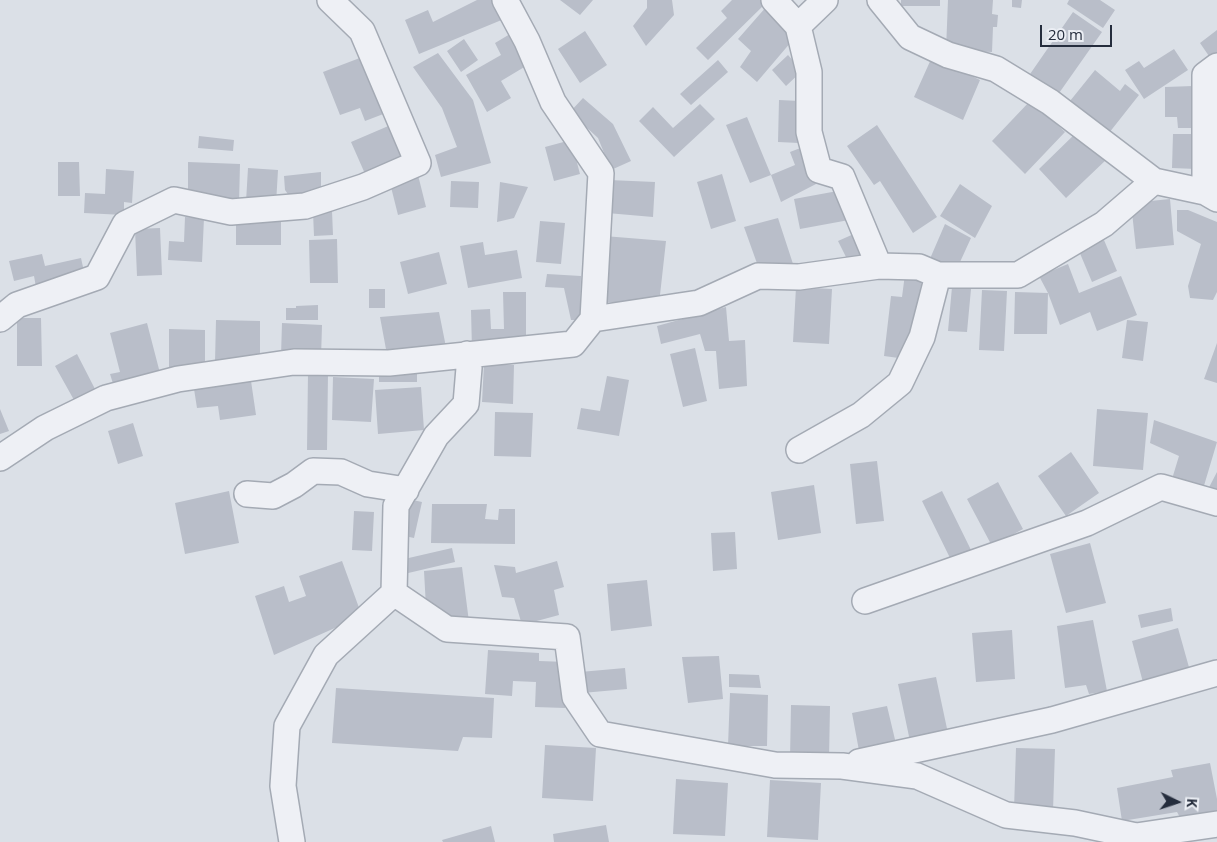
<!DOCTYPE html>
<html>
<head>
<meta charset="utf-8">
<style>
	body { margin:0 }
	#map { position:relative; width:1217px; height:842px; overflow:hidden; background:#dbe0e7; font-family:"Open Sans",sans-serif }
	canvas { display:block }
	.north { position:absolute; left:1152px; top:777px; width:50px; height:50px; -webkit-text-stroke:4px #ebeef4; paint-order:stroke; rotate:94deg; font-size:14px; font-weight:700; line-height:20px; text-align:center; color:#252d3d }
	.north::after { content:''; display:block; margin:auto; width:18px; height:22px; background:#252d3d; clip-path:polygon(50% 0,100% 100%,50% 72%,0 100%) }
	.scale { position:absolute; left:1040px; top:25px; width:72px; height:22px; box-sizing:border-box; border:2px solid #252d3d; border-top:0; padding-left:6px; font-size:15px; line-height:18px; white-space:nowrap; color:#252d3d; -webkit-text-stroke:4px #ebeef4; paint-order:stroke }
</style>
</head>
<body>
<div id="map">
<canvas width="1217" height="842"></canvas>
<div class="north">K</div>
<div class="scale">20 m</div>
</div>
<script>
const ctx = document.querySelector('canvas').getContext('2d');
ctx.lineJoin = 'round';
function fillPath(path, color) { ctx.fillStyle = color; ctx.fill(path, 'evenodd'); }
function strokePath(path, color, width, dash) { ctx.strokeStyle = color; ctx.lineWidth = width; ctx.lineCap = dash ? 'butt' : 'round'; ctx.setLineDash(dash || []); ctx.stroke(path); }
const building = new Path2D(`
	M477 0H494L504 19 419 54 405 20 428 10 433 22Z
	M560 0H593L580 15Z
	M647 0H672L674 15 646 46 633 26 647 8Z
	M732 0H761L765 4 708 60 696 48 727 18 721 11Z
	M901 0H940V6H901Z
	M948 0H993L992 14 998 15 997 27H993L992 52 946 50Z
	M1012 0H1022L1021 8 1012 7Z
	M1069 0H1100L1115 10 1103 28 1067 4Z
	M767 6 797 35 757 82 740 67 751 51 738 39Z
	M1073 12 1102 32 1057 96 1028 77Z
	M1217 30V54L1211 59 1200 43Z
	M515 31 531 63 501 81 511 98 487 112 466 75 501 55 495 43Z
	M585 31 607 65 580 83 558 49Z
	M464 39 478 60 461 72 447 51Z
	M1174 49 1188 70 1144 99 1125 70 1139 61 1144 68Z
	M438 53 473 100 491 163 441 177 435 155 457 147 442 108 413 67Z
	M788 55 802 71 786 86 772 70Z
	M365 56 386 113 365 121 360 108 340 115 323 72Z
	M932 57 980 80 963 120 914 97Z
	M718 60 728 72 691 105 680 94Z
	M1095 70 1120 91 1125 84 1139 95 1109 133 1070 101Z
	M1193 86 1192 128H1178L1177 117H1165V87Z
	M583 98 613 124 631 161 611 170 598 138 570 112Z
	M779 100 800 101 799 143 778 142Z
	M1031 100 1065 132 1025 174 992 141Z
	M700 104 715 119 674 157 639 121 653 107 673 128Z
	M747 117 771 175 750 183 726 125Z
	M393 124 408 158 366 176 351 142Z
	M877 125 937 217 913 233 880 181 874 185 847 146Z
	M1079 130 1107 159 1066 198 1039 169Z
	M1173 134H1197L1196 169 1172 168Z
	M199 136 234 140 233 151 198 148Z
	M571 140 580 174 554 181 545 147Z
	M803 147 816 184 781 202 771 175 795 165 790 152Z
	M58 162H79L80 196H58Z
	M188 162 240 164 239 204 204 203V193L188 192Z
	M248 168 278 170 276 204 246 202Z
	M106 169 134 171 132 203 124 202V215L84 213 85 193 105 194Z
	M321 172V193L290 197 285 190 284 176Z
	M722 174 736 221 711 229 697 182Z
	M418 175 426 207 398 215 390 183Z
	M609 180 655 182 653 217 607 213Z
	M451 181 479 182 478 208 450 207Z
	M500 182 528 187 514 218 497 222Z
	M960 184 992 206 975 238 940 216Z
	M843 190 849 220 800 229 794 199Z
	M1170 199 1174 245 1136 249 1131 203Z
	M1177 210H1188L1217 222V292L1213 300 1190 298 1188 286 1201 244 1177 231Z
	M332 211 333 235 314 236 313 212Z
	M185 217 204 218 202 262 168 260 169 241 184 242Z
	M778 218 795 270 759 269 744 227Z
	M236 220H281V245H236Z
	M540 221 565 223 561 264 536 262Z
	M945 224 971 238 955 273 929 261Z
	M160 228 162 275 137 276 135 229Z
	M856 233 867 257 850 265 838 241Z
	M604 236 666 241 660 295 633 303 600 302Z
	M337 239 338 283H310L309 240Z
	M1104 240 1117 271 1092 282 1079 251Z
	M483 242 485 255 517 250 522 278 468 288 460 246Z
	M439 252 447 284 408 294 400 262Z
	M42 254 45 266 81 258 85 276 36 287 34 276 14 281 9 261Z
	M1068 264 1079 293 1121 276 1137 315 1097 331 1090 312 1060 325 1048 293 1047 334H1014L1015 292 1048 293 1039 276Z
	M547 274 581 276 580 320H571L564 288 545 287Z
	M905 274 923 276 906 359 884 356 891 296 902 297Z
	M796 287 832 289 829 344 793 342Z
	M952 287 971 289 967 332 948 331Z
	M369 289H385V308H369Z
	M982 290 1007 291 1004 351 979 350Z
	M503 292H526V345L472 350 471 310 490 309 491 329H504Z
	M318 305V320H286V308H296V306Z
	M726 307 729 341 745 340 747 386 719 389 716 351H705L700 334 661 344 657 326Z
	M439 312 446 347 388 360 380 317Z
	M17 318H41L42 366H17Z
	M216 320 260 321V363L215 362Z
	M1127 320 1148 322 1143 361 1122 358Z
	M147 323 161 377 115 390 110 374 120 372 110 333Z
	M282 323 322 325 321 358 281 356Z
	M169 329 205 330V371L169 370Z
	M1217 343V383L1204 379Z
	M695 348 707 401 683 407 670 354Z
	M77 354 95 389 74 400 55 366Z
	M484 364 514 365 513 404 482 402Z
	M379 371H417V382H379Z
	M308 373H328L327 450H307Z
	M607 376 629 380 619 436 577 429 581 408 600 411Z
	M333 377 374 379 371 422 332 420Z
	M251 381 256 415 220 420 218 406 197 408 194 389Z
	M421 387 424 430 378 434 375 390Z
	M0 409 9 431 0 434Z
	M1097 409 1148 413 1143 470 1093 466Z
	M495 412 533 413 531 457 494 456Z
	M1154 420 1217 442 1203 489 1172 479 1179 456 1150 443Z
	M133 423 143 456 118 464 108 431Z
	M1071 452 1099 493 1066 516 1038 476Z
	M877 461 884 521 856 524 850 464Z
	M1217 472V499L1204 497Z
	M998 482 1023 529 992 546 967 499Z
	M814 485 821 533 778 540 771 492Z
	M229 491 239 543 185 554 175 503Z
	M942 491 971 550 951 560 922 501Z
	M408 499 422 502 414 538 400 535Z
	M432 504H487L485 519 498 520 499 509H515V544L431 543Z
	M354 511 374 512 372 551 352 550Z
	M735 532 737 569 713 571 711 533Z
	M1090 543 1106 603 1066 613 1050 554Z
	M452 548 455 562 404 574 400 560Z
	M342 561 362 616 274 655 255 596 284 586 289 602 306 596 299 576Z
	M557 561 564 587 554 590 559 615 522 625 514 598 502 597 494 565 515 567 516 573Z
	M462 567 469 622 445 620 426 607 424 571Z
	M647 580 652 626 611 631 607 584Z
	M1171 608 1173 621 1141 628 1138 615Z
	M1093 620 1107 691 1089 694 1086 685 1065 688 1057 626Z
	M1178 628 1192 678 1145 690 1132 641Z
	M1012 630 1015 679 976 682 972 633Z
	M488 650 539 653V661L567 662 565 708 535 707 536 682 513 681 512 696 485 694Z
	M719 656 723 699 688 703 682 657Z
	M625 668 627 689 582 693 580 672Z
	M729 674 759 675 761 688 729 687Z
	M936 677 949 738 911 746 898 684Z
	M336 688 494 698 492 738 463 737 458 751 332 743Z
	M730 693 768 695 767 746H728Z
	M791 705 830 706 829 760 790 759Z
	M887 706 897 748 860 756 852 713Z
	M545 745 596 748 593 801 542 798Z
	M1016 748 1055 749 1053 811 1014 809Z
	M1210 763 1217 799V816L1182 821 1177 812 1122 821 1117 788 1173 777 1171 770Z
	M676 779 728 783 725 836 673 834Z
	M770 780 821 783 818 840 767 837Z
	M606 825 609 842H554L553 834Z
	M491 826 495 842H443L442 840Z`);
const minor = new Path2D(`
	M505 0 527 41 553 102 601 173 593 319
	M774 0 798 26 809 72V132L819 170 842 177 879 266
	M880 0 910 37 948 55 996 69 1050 102 1154 181 1205 192 1217 199
	M798 26 825 0
	M1205 192V75L1217 66
	M0 319 17 305 97 277 125 224 174 200 231 212 305 206 363 187 418 163 362 31 330 0
	M467 354 469 368 466 404 436 436 396 506 394 593 447 629 567 637 575 697 600 734 775 765 842 766 917 776 1006 815 1075 823 1136 836 1217 824
	M799 450 861 415 900 383 922 337 938 275
	M0 458 45 428 106 398 178 379 294 362 389 363 573 344 593 319 699 303 758 276 799 277 879 266 919 267 938 275H1018L1104 224 1154 181
	M247 494 273 496 294 485 313 471 341 472 368 484 406 490
	M865 601 1087 523 1161 487 1217 503
	M859 762 1052 720 1217 673
	M292 842 283 786 287 726 326 655 394 593`);
fillPath(building, '#b9bec9');
strokePath(minor, '#a4aab4', 28);
strokePath(minor, '#eef0f5', 25);
</script>
</body>
</html>
